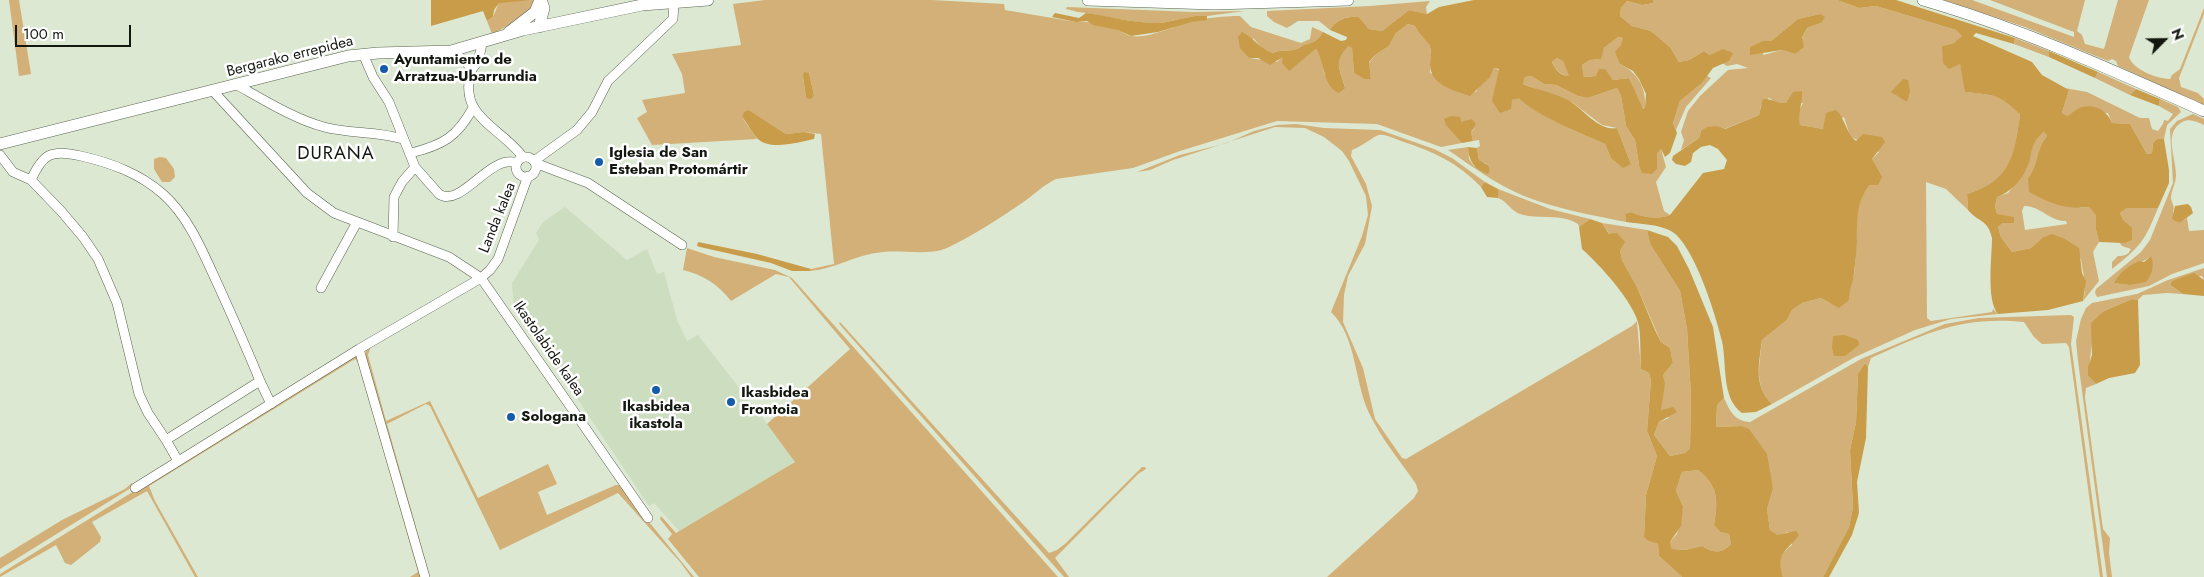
<!DOCTYPE html>
<html>
<head>
<meta charset="utf-8">
<style>
	body { margin:0 }
	#map { position:relative; width:2204px; height:577px; overflow:hidden; background:#dce8d1; font-family:Jost,sans-serif }
	canvas { display:block }
	.north { position:absolute; left:2139px; top:15px; width:50px; height:50px; -webkit-text-stroke:4px #fff; paint-order:stroke; rotate:67deg; font-size:14px; font-weight:700; line-height:20px; text-align:center; color:#12170f }
	.north::after { content:''; display:block; margin:auto; width:18px; height:22px; background:#12170f; clip-path:polygon(50% 0,100% 100%,50% 72%,0 100%) }
	.scale { position:absolute; left:15px; top:25px; width:116px; height:22px; box-sizing:border-box; border:2px solid #12170f; border-top:0; padding-left:6px; font-size:15px; line-height:18px; white-space:nowrap; color:#12170f; -webkit-text-stroke:4px #fff; paint-order:stroke }
</style>
</head>
<body>
<div id="map">
<canvas width="2204" height="577"></canvas>
<div class="north">N</div>
<div class="scale">100 m</div>
</div>
<script>
const ctx = document.querySelector('canvas').getContext('2d');
ctx.lineJoin = 'round';
function fillPath(path, color) { ctx.fillStyle = color; ctx.fill(path, 'evenodd'); }
function strokePath(path, color, width, dash) { ctx.strokeStyle = color; ctx.lineWidth = width; ctx.lineCap = dash ? 'butt' : 'round'; ctx.setLineDash(dash || []); ctx.stroke(path); }
function write(font, color, halo, rows, align = 'center') {
  ctx.font = font + ' Jost,sans-serif'; ctx.lineWidth = 5; ctx.setLineDash([]); ctx.textBaseline = 'middle'; ctx.strokeStyle = halo; ctx.fillStyle = color; for (const [text, x, y, turn = 0] of rows) {
    ctx.save(); ctx.translate(x, y); ctx.rotate((+turn || 0) * Math.PI / 180); ctx.textAlign = isNaN(turn) ? turn : align; if (halo) ctx.strokeText(text, 0, 0); ctx.fillText(text, 0, 0); ctx.restore();
  }
}
const built = new Path2D(`
	M565 207 627 260 647 249 657 274 664 272 677 320 687 341 698 335 796 461 712 513 679 531 654 503 649 506 548 355 536 343 538 340 532 329 525 328 514 310 512 283 539 240 536 233 543 222Z`);
const green = new Path2D(`
	M9 0H19L31 74 19 76Z
	M534 0C531 16 505 27 492 34L487 21 493 17 499 2Z
	M765 0H932L1004 4 1005 10 1076 22C1089 21 1105 25 1117 29 1121 31 1126 35 1131 36 1148 39 1174 26 1191 22 1206 18 1224 16 1240 16L1251 27 1301 43 1310 39 1312 27 1323 32C1317 42 1313 42 1304 45 1301 46 1300 48 1297 49 1289 52 1281 49 1273 53L1264 50 1253 38 1249 58 1277 62 1283 56 1289 70 1316 49 1322 58 1324 74 1345 88C1340 66 1333 64 1348 45L1352 48 1354 73 1371 79 1369 63 1375 55 1389 46 1396 33 1408 24 1415 26C1419 35 1426 38 1429 45 1433 53 1430 65 1430 73L1476 92C1480 82 1490 78 1494 68L1499 70 1496 88 1512 100 1519 97C1535 115 1582 134 1605 144L1611 158 1631 164 1617 128 1602 125 1573 103 1523 84 1525 77 1531 76 1544 84 1556 85 1578 96 1588 98 1617 88 1621 96 1626 126 1635 140 1639 165 1657 154 1661 149 1666 167 1656 182 1664 211 1670 215C1657 220 1643 217 1631 212L1625 214 1626 222C1592 215 1556 209 1524 196 1496 184 1473 167 1448 150L1468 147 1469 159 1474 166 1487 164 1479 160 1477 148 1480 146 1479 140 1473 141 1471 132 1475 128 1460 138 1462 143 1441 147 1377 124 1277 121 1180 151 1133 168 1056 179C1043 185 1034 195 1022 203 999 219 972 236 947 248 927 256 904 250 883 252 857 254 835 269 810 271L811 269 834 264 821 134 804 132 786 134 749 110 742 117 757 139 652 145 637 118 647 112 642 100 685 93 682 74 672 54 741 45 733 4ZM809 73 814 95 806 98 803 76Z
	M1653 0H1837L1859 8 1876 6 1956 30 1963 36 1954 43 1942 46 1955 65 1960 63 1966 92C1994 95 1999 94 2020 115 2014 156 2013 180 1967 194L1968 210 1946 189 1926 182 1927 318 1931 321 1992 312 1993 309 1998 314 1951 319 1915 330 1855 357 1772 404C1753 385 1760 364 1762 340L1787 320 1792 310 1802 303 1821 298 1830 303 1849 300V287L1854 275 1857 244 1856 218 1862 195 1876 169 1872 159 1879 152 1850 136 1844 117 1823 129 1800 125 1797 114 1803 103 1779 104 1769 98 1761 106 1759 115 1724 129 1718 126 1701 131 1699 138 1681 150 1684 140 1681 132 1688 111 1700 96 1728 70 1748 68 1737 64 1727 66 1722 63 1729 61 1710 55 1704 51 1689 60 1679 62 1670 47 1651 31 1632 26 1620 16 1621 8 1627 1 1642 5 1654 3ZM1820 14 1821 23 1807 28 1795 54 1782 50 1763 55V41H1771L1798 19Z
	M1944 0H1972L2074 37V32L1990 0H2085L2077 31 2082 35 2085 44 2104 49 2118 0H2149L2129 57C2133 70 2158 79 2170 79L2172 75 2180 69 2204 8V14L2179 78 2181 87 2198 93 2204 99V105L2118 66 2116 61 2112 59 2108 61 2025 27Z
	M1430 1 1426 7 1427 14 1409 10 1382 31 1369 29 1359 17C1347 16 1336 19 1330 30L1319 21H1298L1287 28 1274 22 1267 16V11L1370 6Z
	M1067 7 1193 12 1245 11 1207 16C1196 13 1170 23 1156 23 1131 23 1103 15 1078 12L1066 9Z
	M1618 37 1623 38 1620 64C1638 73 1646 87 1645 107L1642 109 1629 78 1613 80 1604 69 1596 76 1584 77 1582 65 1590 60 1600 59 1604 48Z
	M2015 38 2049 51V57L2014 44Z
	M1557 58 1563 61 1570 77C1561 75 1555 70 1552 62Z
	M2098 72 2136 89 2130 95 2095 78Z
	M1707 76 1711 78 1686 107 1676 130 1673 123 1680 101 1702 83Z
	M2065 88 2087 92 2140 118H2149L2152 129 2158 131 2163 124 2164 120 2168 121 2173 114 2159 106 2160 99 2178 107 2181 112 2167 125 2164 139H2157L2153 143 2152 153 2147 154 2130 124 2112 123 2108 113 2068 116 2062 113 2069 90Z
	M2193 114 2204 119V125C2197 122 2190 118 2182 122 2163 133 2176 157 2176 175 2176 183 2171 191 2171 198 2172 204 2175 206 2173 212L2180 223 2187 218 2189 231 2204 230V263L2172 274 2149 286 2097 297 2095 293 2096 289 2141 252 2150 240 2173 183 2170 129 2177 121ZM2151 256 2129 285 2115 283C2121 269 2139 265 2151 256Z
	M1296 124 1324 128 1380 130 1434 149 1452 158 1485 182 1481 187C1457 162 1434 152 1401 141 1395 139 1386 134 1379 135 1374 136 1361 147 1352 150L1351 156 1366 184 1372 206 1365 244 1348 276 1344 295 1343 322 1363 368 1375 419 1402 458 1406 459 1632 326 1637 321 1641 369 1649 373 1651 380 1647 431 1657 456 1646 495 1644 537 1648 541 1658 544 1659 556 1682 577H1327L1414 498 1418 491 1416 484C1400 461 1381 438 1369 413 1354 381 1357 337 1331 312L1362 236 1368 215 1366 196 1349 161 1342 151 1324 137 1305 128 1275 127 1173 160 1150 170 1137 172 1180 155 1227 143 1254 131 1277 125Z
	M2044 132 2047 136C2035 150 2039 164 2028 178L2080 208 2089 207 2096 214V230L2099 242 2093 252 2099 281 2083 301C2088 284 2083 276 2081 259L2042 238 2031 248 2012 252 2001 237 1998 227 2003 223 2004 216 1997 214 1995 206 1997 197 2008 193 2026 170 2034 140ZM2024 206C2039 205 2049 221 2066 221L2067 224 2025 230 2022 211Z
	M160 157 166 158 174 169 175 177 170 182H162L154 169V159Z
	M1498 189 1550 209 1590 219 1579 227 1578 224C1562 213 1539 220 1520 214 1511 211 1506 200 1498 198Z
	M2127 208H2158C2144 242 2141 246 2112 269V262L2118 256C2125 256 2128 255 2131 249L2122 246 2119 242 2124 243V221L2120 213Z
	M1602 223 1647 230 1650 244 1680 291 1687 329 1691 396 1690 448 1685 453 1670 456 1654 435 1659 422 1669 418 1661 410C1661 398 1666 388 1663 375L1673 363 1670 348 1661 342 1637 287 1622 260 1620 250Z
	M687 248 714 257 775 270 792 278 1058 577H699L668 539 672 534 660 519 661 516 676 533 795 462 767 424 850 349 789 277 776 274 731 301C718 284 703 275 683 270Z
	M2204 268V280L2202 276 2172 281 2170 285 2183 294 2167 293 2143 295 2138 300 2132 299 2104 311 2092 343 2088 376 2096 384 2086 388 2085 397 2103 529 2110 538 2109 553 2112 577H2107L2078 361 2076 341 2081 319 2086 308 2092 303 2137 294 2168 280Z
	M2071 315 2074 317 2071 344 2103 577H2100L2069 347 2066 343 2042 344 2034 337 2024 322C1961 316 1927 333 1871 358L1868 367 1865 363 1858 374 1856 422 1850 450 1853 507 1849 527 1823 577H1783C1778 562 1779 555 1792 545L1788 532 1777 536 1770 530 1767 509 1773 489 1741 426 1716 427 1717 405 1724 398C1730 411 1734 421 1750 422L1861 359 1945 324 1979 318Z
	M840 322 1049 553 1057 550 1066 543 1142 467H1145L1146 469 1138 474 1055 558 1069 577H1064L841 326 839 323Z
	M371 346 368 355 386 421 430 401 478 498 548 464 557 484 538 492 547 515 616 485H621L640 511 694 577H691L681 563 618 493 500 550 430 406 426 404 387 424 430 577H427L365 359 366 349Z
	M354 355 360 357 423 577H410L418 572 358 362 355 359 149 486 155 501 198 577H195L147 491 92 522 101 537 100 542 71 565 65 563 56 545 0 577V574Z
	M1698 470C1719 486 1718 502 1714 525L1720 532 1729 534 1731 544C1722 554 1713 553 1702 546L1685 550 1672 549 1670 542 1677 534 1683 506 1676 491 1682 472Z
	M132 483 134 486 0 569V558L62 520 125 489Z`);
const forest = new Path2D(`
	M431 0H534L499 3 494 10 493 17 487 21 483 11 431 26Z
	M1474 0H1653L1654 3 1642 5 1627 1 1621 8 1620 16 1632 26 1651 31 1670 47 1679 62 1689 60 1704 51 1710 55 1723 49 1733 53 1729 61 1713 68 1702 83 1680 101 1673 123 1677 133 1670 153 1665 157 1661 149 1657 154V169L1652 174 1642 173 1639 165 1635 140 1626 126 1621 96 1617 88 1588 98 1578 96 1556 85 1544 84 1531 76 1525 77 1523 84C1539 91 1559 93 1574 104 1586 113 1600 131 1617 128L1631 164 1623 168 1611 158 1605 144C1582 134 1535 115 1519 98L1512 100 1511 109 1500 113 1492 101 1499 69 1494 68 1490 77 1470 96C1453 90 1430 85 1430 64 1431 58 1432 50 1429 45 1425 38 1419 35 1415 26L1408 24 1396 33 1389 46 1375 55 1369 62 1371 79H1365L1354 73 1352 48 1348 46C1333 64 1340 67 1345 88L1339 93C1321 84 1326 64 1316 49L1289 71 1282 63 1283 57 1270 65 1258 58H1249L1240 48 1238 37 1242 32C1254 38 1260 49 1273 53 1281 49 1289 52 1297 49 1300 48 1301 46 1304 45 1313 42 1317 42 1323 32L1341 41 1346 40 1347 37 1330 30C1336 19 1348 16 1359 17L1369 29 1382 31 1409 10 1427 14 1439 7ZM1618 37 1623 38 1621 45 1615 52 1620 64 1633 71 1639 79 1646 94 1645 107 1643 109 1629 78 1613 80 1605 69H1599L1596 76 1584 77 1582 65 1590 60 1601 59 1604 48ZM1557 58 1563 61 1569 76C1561 76 1555 70 1552 62Z
	M1837 0H1896L2015 38 2014 44 1976 33 1973 36 2032 62 2042 75 2069 90 2062 113 2068 116C2072 113 2078 108 2082 107 2096 104 2107 111 2112 123L2130 124 2147 154 2152 153 2153 143 2157 139H2164L2169 170V183L2158 208H2127L2120 213 2124 221 2132 228V240L2124 243 2099 242 2096 230V215L2089 207C2066 210 2049 203 2029 192L2028 178C2039 164 2035 150 2047 136L2044 132C2028 144 2034 154 2026 170 2020 182 2009 193 1997 197L1995 206 1997 214 2014 217V223H2003L1998 227 2001 237 2012 252 2031 248 2042 238 2052 234 2065 239 2079 248 2082 273 2086 281 2083 301 2048 310 1998 314C1986 300 1992 257 1992 238 1988 219 1979 223 1968 210L1967 194C2012 180 2014 155 2020 115 1999 94 1994 95 1965 92L1960 64 1949 69 1943 63 1942 46 1954 43 1962 36 1956 30 1876 6 1859 8Z
	M1055 13 1079 18 1086 13C1109 16 1133 23 1156 23 1170 23 1196 13 1207 16V20L1192 22 1158 32 1131 36 1118 30 1093 25 1087 21 1076 22 1052 17Z
	M1820 14 1825 17 1821 23 1807 28 1802 38 1804 47 1795 54 1782 50 1750 55V47L1763 41H1771L1798 19Z
	M2049 51 2098 72 2095 78 2049 57Z
	M804 72 809 73 814 95 811 99 806 98 803 76Z
	M1903 79 1908 80 1910 91 1907 102 1891 92Z
	M2136 89 2160 99 2159 106 2130 95Z
	M1802 91C1803 104 1797 113 1800 125L1823 129 1826 113 1836 110C1846 119 1845 132 1856 141L1863 134 1882 137 1885 142 1872 159 1882 177 1878 185H1869C1856 203 1857 221 1857 242 1857 252 1855 263 1854 273 1853 283 1849 289 1849 300L1839 308 1821 298 1802 303 1792 310 1787 320 1762 340C1759 364 1753 385 1772 404L1756 412 1742 413C1721 398 1727 364 1722 341 1716 316 1694 244 1671 231 1658 224 1640 224 1626 222L1625 214 1631 212C1643 217 1657 220 1670 215L1703 173 1724 169 1727 160 1718 149 1710 145 1701 147 1693 153 1691 162 1685 166 1676 164 1672 160 1673 156 1699 138 1701 131 1707 127 1718 126 1725 129 1759 115 1763 99C1772 98 1777 104 1786 103L1793 92Z
	M749 110 786 134 804 132 815 134 814 139C799 142 768 152 756 137 751 131 748 124 742 117L744 112Z
	M1451 116 1460 117 1461 122 1472 119 1476 124 1471 132 1473 141 1462 143 1446 125 1444 119Z
	M1468 147 1477 148 1479 160C1485 163 1493 167 1488 174 1475 170 1468 160 1468 147Z
	M1485 182 1498 189V198L1487 197 1481 187Z
	M2188 204 2191 207 2193 213 2180 223 2172 219 2175 206Z
	M1590 219 1602 223 1609 234 1617 233 1625 242 1620 250 1622 260 1637 287 1655 330 1661 342 1670 348 1673 363 1663 375 1665 384 1661 410 1673 407 1677 412 1659 422 1654 435 1670 456 1685 453 1690 448 1691 396 1687 329 1680 291 1650 244 1647 230 1668 237 1677 246 1689 269 1713 327 1724 398 1717 405 1716 427 1741 426 1749 429 1767 454 1773 489 1767 509 1770 530 1777 535 1796 531 1799 535C1785 553 1776 553 1783 577H1682L1659 556 1658 544 1648 541 1644 537 1646 495 1657 456 1647 431 1651 380 1649 373 1641 369C1640 355 1641 340 1639 326 1635 303 1599 264 1582 249L1579 227ZM1698 470C1719 486 1718 502 1714 525L1720 532 1729 534 1731 544C1722 554 1713 553 1702 546L1685 550 1672 549 1670 542 1681 526 1683 506 1676 491 1682 472Z
	M698 242 757 254 811 269 810 271H792L771 263 700 247 697 246Z
	M2151 256C2155 266 2152 274 2146 282L2129 285 2114 283C2120 272 2128 266 2139 261L2144 262Z
	M2194 273 2204 280V296L2183 294 2170 285 2172 281Z
	M2132 299 2138 300 2140 365 2135 373 2109 378 2096 384 2088 376V367L2092 355 2091 323 2104 311Z
	M1844 335 1858 340 1859 345 1845 356H1834L1832 348 1833 336Z
	M1865 363 1868 367 1866 438 1857 482 1859 513 1852 535 1829 577H1823L1849 527 1853 507 1850 450 1856 422 1858 374Z`);
const minor = new Path2D(`
	M482 43C481 49 480 56 477 62 476 65 472 68 471 71 458 118 500 126 523 157
	M451 51 466 62 472 70
	M363 54 373 77 389 102 415 167 439 194C461 209 490 153 517 163
	M237 85C262 99 296 120 324 127 350 134 377 131 403 139
	M213 91 307 193 334 213 449 257 481 278 648 518
	M411 153C443 145 457 137 473 108
	M0 155 13 172 31 180 61 211 83 237 98 259 117 303 139 394 148 413 166 440 260 381C247 349 233 318 219 287 204 255 190 218 163 194 139 173 111 163 81 156 52 149 43 153 31 180
	M516 167a10 10 0 1 1 20 0a10 10 0 1 1-20 0Z
	M534 161 577 130 592 112 608 81 673 19 674 3
	M535 163 588 183 682 245
	M393 237 394 197 402 182 415 167
	M321 288 357 222
	M359 349 425 577
	M260 381 271 404
	M166 440 178 461
	M135 488 359 349 481 278 490 270 498 259 528 176`);
const tertiary = new Path2D(`
	M1088 0 1214 4 1348 0
	M1923 0C2020 28 2112 70 2204 111
	M539 27 544 8 541 0
	M509 32 535 12 540 0
	M0 144 348 56 378 53 451 51 523 30 642 5 708 0`);
const markers = [
	[384,69,5,"#155bab"],
	[599,162,5,"#155bab"],
	[656,390,5,"#155bab"],
	[731,402,5,"#155bab"],
	[511,417,5,"#155bab"]
];
const streetNames = [
	["Bergarako errepidea",290,57,-14],
	["Landa kalea",498,218,-68],
	["Ikastolabide kalea",548,349,55]
];
const poiNames = [
	["Ayuntamiento de",394,60],
	["Arratzua-Ubarrundia",394,77],
	["Iglesia de San",609,153],
	["Esteban Protomártir",609,170],
	["Ikasbidea",741,393],
	["Frontoia",741,410],
	["Ikasbidea",656,407,"center"],
	["ikastola",656,424,"center"],
	["Sologana",521,417]
];
const quarterNames = [
	["DURANA",336,155]
];
fillPath(built, '#cdddbf');
fillPath(green, '#d2b077');
fillPath(forest, '#c99c4a');
strokePath(minor, '#5b6551', 10);
strokePath(tertiary, '#5b6551', 12);
strokePath(minor, '#fff', 9);
strokePath(tertiary, '#fff', 11);
for (const [x, y, r, color] of markers) { const dot = new Path2D(); dot.arc(x, y, r, 0, 2 * Math.PI); ctx.fillStyle = color; ctx.fill(dot); strokePath(dot, '#fff', 2); }
write('15px', '#12170f', '#fff', streetNames);
write('bold 15px', '#12170f', '#fff', poiNames, 'left');
ctx.letterSpacing = '1px';
write('18px', '#12170f', '#fff', quarterNames);
ctx.letterSpacing = '0px';
</script>
</body>
</html>
